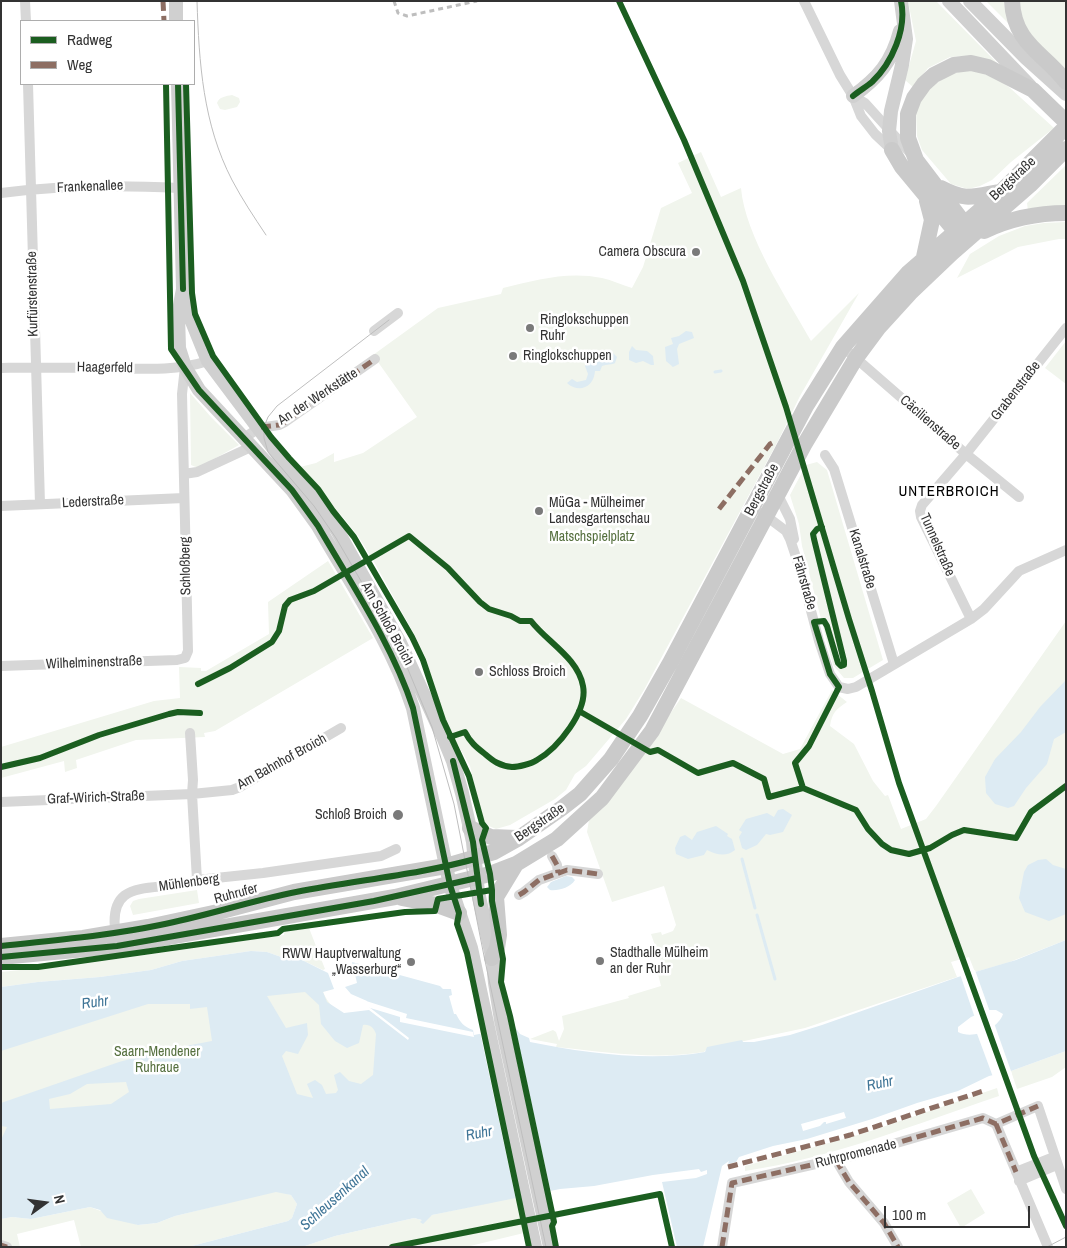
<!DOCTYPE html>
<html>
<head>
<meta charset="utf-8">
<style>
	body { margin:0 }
	#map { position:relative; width:1067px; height:1248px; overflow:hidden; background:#fff; font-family:"Archivo Narrow",sans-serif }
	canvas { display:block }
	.frame { position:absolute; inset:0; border:2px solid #333; pointer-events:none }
	.legend { position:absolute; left:20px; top:20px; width:175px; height:65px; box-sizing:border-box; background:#fff; border:1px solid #adadad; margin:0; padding:6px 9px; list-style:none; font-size:15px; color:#333 }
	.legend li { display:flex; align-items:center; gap:10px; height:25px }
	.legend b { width:25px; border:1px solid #adadad }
	.north { position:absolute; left:20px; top:1178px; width:50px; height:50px; -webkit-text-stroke:4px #fff; paint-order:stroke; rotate:76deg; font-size:14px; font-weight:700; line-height:20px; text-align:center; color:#333 }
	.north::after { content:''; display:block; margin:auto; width:18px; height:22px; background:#333; clip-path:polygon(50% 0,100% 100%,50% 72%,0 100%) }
	.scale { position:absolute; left:884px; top:1206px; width:146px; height:22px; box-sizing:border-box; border:2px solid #333; border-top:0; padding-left:6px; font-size:15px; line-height:18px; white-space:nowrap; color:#333; -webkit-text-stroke:4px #fff; paint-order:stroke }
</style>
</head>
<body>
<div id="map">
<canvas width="1067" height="1248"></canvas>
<div class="frame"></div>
<ul class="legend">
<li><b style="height:6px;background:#1b5e20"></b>Radweg</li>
<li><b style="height:6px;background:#8d6e63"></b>Weg</li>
</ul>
<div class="north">N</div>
<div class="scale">100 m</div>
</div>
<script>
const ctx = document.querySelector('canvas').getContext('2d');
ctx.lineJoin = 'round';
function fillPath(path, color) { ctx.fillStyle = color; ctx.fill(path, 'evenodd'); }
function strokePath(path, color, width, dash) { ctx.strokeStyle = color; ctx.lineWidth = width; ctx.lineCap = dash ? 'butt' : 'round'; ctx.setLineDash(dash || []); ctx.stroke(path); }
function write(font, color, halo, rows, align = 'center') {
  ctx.font = font + ' "Archivo Narrow",sans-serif'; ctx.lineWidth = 5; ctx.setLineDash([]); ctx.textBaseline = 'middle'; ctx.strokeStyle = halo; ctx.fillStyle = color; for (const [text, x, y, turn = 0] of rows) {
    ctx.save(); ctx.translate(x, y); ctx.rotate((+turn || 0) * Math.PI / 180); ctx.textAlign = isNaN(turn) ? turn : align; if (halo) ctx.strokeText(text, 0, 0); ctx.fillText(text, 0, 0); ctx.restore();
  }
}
const green = new Path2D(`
	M908 1H936L999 65 967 56 950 57 928 68 913 87 905 80 916 41Z
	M986 1H1004L1008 23Z
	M1020 1H1066V74C1045 54 1016 33 1020 1Z
	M971 69 992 76 1009 87 1054 128 1011 162 992 180 980 186 968 189 951 184 922 150 917 136 916 112 924 91 951 74Z
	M232 95 239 98 240 102 237 107 225 110 220 109 217 103C219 97 226 96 232 95Z
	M701 152 721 197 741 188C745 236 787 298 811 341L859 293 800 396 778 441 644 690 626 719 586 766 575 774 566 790 555 799 510 825 496 829 489 826 485 822 481 812 470 766 443 719 426 658 413 632 374 562 358 536 342 516 332 507 315 483 300 467 316 463 334 453V462L363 453 417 417 373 355 438 308 501 294 503 288C536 280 568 271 602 278 612 280 622 285 632 288L643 267 661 208 692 193 678 163Z
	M1066 165V208L1028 211 1027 203Z
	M1066 222V239H1059L1018 247 957 278 970 254 999 236 1025 226 1044 223Z
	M1066 341V384L1045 368Z
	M190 393 211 417 239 445 198 468 191 465Z
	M817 462 827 470 883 660 853 678H844L833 665 802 546 799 524 790 495 806 465Z
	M328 561 373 638 215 731 204 733 205 737 136 740 76 760 77 768 65 772 64 761 1 778V747L154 701 180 698 179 667 201 668V671H206L269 634 268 602Z
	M1066 621V940L1007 963 975 972 969 957 951 962 957 977 805 1028 707 1049 704 1052C655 1060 605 1052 556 1047L557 1044 530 1039 553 1030 556 1032 559 1041 564 1029 562 1016 629 998 628 996 661 986 658 974 664 971 651 934 661 932 662 935 673 931 676 925 664 886 612 902 587 832 589 820 622 783 681 698 783 754 800 749 832 690 847 702C836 709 832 713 830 726L854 744 873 781 885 796 888 795 901 829 926 819 936 806Z
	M197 890 199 903 133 915 130 906 133 901 139 899Z
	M309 928 325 969 323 970 302 960 281 957 267 952 251 951 182 961 151 970 100 977 38 982 1 987V972L89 963 284 935V932Z
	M152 981 323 992C327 1002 337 1014 350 1016 355 1017 364 1013 370 1011L412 1045 410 1089 1 1169V1014Z
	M1066 1051V1067L1052 1077 1017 1089 1011 1071Z
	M997 1088 999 1096C916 1124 832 1158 745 1171V1166L865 1133Z
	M971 1189 985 1213 961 1228 947 1203Z
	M276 1191 291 1195 297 1204 292 1218 288 1221 188 1247H81L74 1220 17 1234 20 1247H1V1219L12 1217 31 1219 90 1207 138 1225 157 1223 175 1216Z
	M516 1197 524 1233 466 1247H302L335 1236 414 1218 422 1220 432 1215Z`);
const water = new Path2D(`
	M686 331 692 332 694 338 679 344 677 349 679 364 673 367 666 361 665 347 673 344 671 338 679 336Z
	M632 346 636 350 647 351 653 356 654 365H651L643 361 636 363 629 360V352Z
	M613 353 617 357 615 363C613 365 606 364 602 366L600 371H595C594 387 579 394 567 383L572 379 577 382 586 380 588 374 585 366 590 359H601Z
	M1066 680V732L1054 739 1047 764 1026 788 1014 806 1008 808 995 804 986 793 985 777 995 759 1021 732 1040 707Z
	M783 809 792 815 783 832 770 835 766 834 757 845 746 850 742 848 739 837 742 832 739 830 746 819 767 813 774 817 778 810Z
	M716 826 728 834 727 836 732 839 735 850C727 857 716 855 707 850L704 855 688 859 676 854 675 848 680 837 685 835 692 840 697 832Z
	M1046 859 1053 865 1066 869V914L1049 921 1025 912 1019 898 1024 872 1028 865 1038 860Z
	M566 876 572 877 575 880C570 888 558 891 550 890L547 887 551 882Z
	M1066 940V1051L1011 1071 989 1076 958 1091 917 1103 872 1119 807 1139 773 1146 739 1157 736 1162 728 1164 729 1161 722 1166 703 1247H677L662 1182 696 1178 707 1174V1170L701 1172 699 1169 653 1175 594 1186 560 1189 432 1215 423 1224 420 1222 422 1220 414 1218 335 1236 302 1247H188L288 1221 292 1218 297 1204 291 1195 276 1192 175 1216 157 1223 138 1225 107 1218 100 1210 90 1207 31 1219 12 1217 1 1219V1140L7 1127 1 1126V1103L119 1062 164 1050 212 1041 207 1007 190 1009V1004H148L1 1051V987L38 982 100 977 151 970 182 961 251 951 267 952 281 957 302 960 328 973 334 989 323 992 327 1002 344 1013 369 1010 408 1040 409 1038 369 1007 367 1001 351 994 345 987 357 983 352 962 440 986 443 989H451L452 995 449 996 454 1014H456C460 1022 464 1027 473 1030L474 1035 515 1027 520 1034 529 1038 530 1042C585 1053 650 1062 705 1052L707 1047 742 1040 743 1042H754L790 1035 822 1025 958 977 1016 960ZM305 992 319 1005 321 1024 335 1041 347 1048 359 1043 363 1025C370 1024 374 1028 376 1034L373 1075 361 1084 349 1081 340 1072 334 1075 338 1090 336 1093 326 1094 322 1085 315 1080 307 1084 313 1098 297 1094 282 1056 286 1051 298 1054 308 1035 307 1023 286 1028 267 996ZM988 1010H996L1003 1014C998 1029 973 1040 958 1032V1027L971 1017ZM126 1082 129 1092 111 1104 50 1109 49 1099 70 1094 87 1084Z`);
const pier = new Path2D(`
	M975 970 990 1012 975 1018 960 974Z
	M363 1000 407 1014 406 1018 473 1032 474 1037 400 1022V1017L367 1007Z
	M994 1023 1012 1074 993 1077 976 1031Z
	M515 1024 517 1026 515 1027 551 1193 516 1200 480 1032Z
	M844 1112 846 1118 826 1124V1122H824L820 1126 803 1131 801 1124Z`);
const stream = new Path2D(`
	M715 372 721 371
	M742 859 755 908
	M757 915 775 979`);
const street = new Path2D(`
	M25 1 26 21
	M804 1 840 75 853 96 861 116 875 134 892 150
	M28 84 40 504
	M853 96 865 103 912 155
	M1 193C60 185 121 185 180 188
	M374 331 398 313
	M843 347 966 454 1019 497
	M1 368C38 367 76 368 113 368 145 369 177 371 208 361
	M244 438 259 428 279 425 285 422 375 359
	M825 455 834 469 894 664
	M184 474 197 472 251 447
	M778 495 790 519 794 539
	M1 506 184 498
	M762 513 786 531 790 539 800 569 819 641 830 674 839 687 848 689 856 687 971 619 984 609 1019 571 1066 550
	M971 619 921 517 920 511 922 505 966 454 1066 328
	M1 666 177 660 185 658 188 651 182 394 185 367
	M190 733 193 780 192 794 197 880
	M1 802 192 794 232 790 240 787 341 728
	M552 856 557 865 558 873
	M519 895 524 892 539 880 567 870 598 874
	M116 937C105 872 157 895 197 880L263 873 381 856 396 849
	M996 1124 1048 1247
	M836 1160 849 1182 884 1223 898 1247
	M1016 1172 1054 1157
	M1019 1181 1057 1165
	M1 1245 7 1247
	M722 1247 732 1183 855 1155 983 1118 996 1124 1038 1106 1066 1189`);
const secondary = new Path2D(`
	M176 1V21
	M949 1 1030 86
	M970 1 1026 58 1066 94
	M178 84 183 289 178 316 179 348 185 367 199 390 292 490 318 526C352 585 392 644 413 708L450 885 471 948 535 1247
	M853 96C878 78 892 62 900 31
	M892 150 889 131 891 111 902 65 906 39 901 1
	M184 294 191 319 208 361 280 457 301 481 337 530 400 643 444 739 453 761 462 793 473 842 478 892 493 961 495 983 501 1020 550 1247`);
const primary = new Path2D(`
	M1012 1C1014 44 1044 53 1066 82
	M892 150 902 167 955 231 963 235
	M941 188C966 201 972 197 999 192
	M984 231C1009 219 1037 213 1066 213
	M967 233 964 223 916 160 908 138V114L914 98 924 84 934 75 954 65 971 63 988 67 1033 90 1066 122
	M924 257 932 220 927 201
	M470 828 491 837 517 838
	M402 898 437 905 459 913
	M1 946 83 938 148 927 218 912 294 892 446 866 494 852 519 838 562 808 580 794 611 759 640 716 670 663 806 406 843 347 908 273 1001 192 1066 127
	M1 957 117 946 395 897 490 874 516 864 557 839 602 798 652 731 804 445 856 358 879 327 910 293 952 253 1030 185 1066 149
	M492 958 497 948 499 935 496 897 516 864`);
const tram = new Path2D(`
	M197 1C199 63 203 124 232 180 242 199 254 217 266 235
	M389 320 277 406 268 417 264 427V438L268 452 314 506 336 538 397 643 432 727 454 804 484 956 546 1247
	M329 539 397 661
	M1047 1247 1066 1237`);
const rail = new Path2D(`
	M394 1 398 13 407 16 477 1`);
const quiet = new Path2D(`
	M163 1 164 21
	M261 427 279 425 285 422 375 359
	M719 509 770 444 774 442
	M552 856 557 865 558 873
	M519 895 524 892 539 880 567 870 598 874
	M996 1124 1016 1172
	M836 1160 849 1182 884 1223 898 1247
	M728 1167 850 1135 983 1091
	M1 1245 7 1247
	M722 1247 732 1183 855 1155 983 1118 996 1124 1038 1106`);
const cycleway = new Path2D(`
	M619 1 684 140 743 281 786 407 849 619 872 691 899 783 1034 1156 1066 1226
	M166 84 171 349 199 390 292 490 318 526C352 585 392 644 413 708L450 885 459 913 457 924 467 953 529 1247
	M178 84 183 289
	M186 84 192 293 195 314 213 356 271 437 289 458 318 489 333 511 354 537 412 637 423 660 443 720 469 776 482 823 486 828 482 840 490 874 492 890V901L503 959 501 982 510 1016 554 1222 552 1226 556 1247
	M853 96C859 91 866 87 872 82 892 63 907 29 901 1
	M198 684 230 668 272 642 279 631 285 606 290 600 314 591 409 536 448 568 480 602 489 609 511 616 520 621H531C547 642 578 658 583 686 588 711 558 748 537 760 531 764 518 767 512 767 500 766 493 761 485 754 476 747 470 742 465 732L450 737
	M579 711 650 752 658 750 698 773 733 763 764 779 769 797 803 788 856 810 868 829 882 844 891 850 909 854 930 848 952 835 964 830 1016 838 1031 812 1066 786
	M453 761 473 842 481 904
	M1 767 40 758 99 735 169 714 178 712 200 713
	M803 788 795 763 809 746 839 687 830 674 814 622 824 621 827 626 838 663 841 666 844 665V661L814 539 813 534 817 529 822 527
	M1 946C54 940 107 936 160 925 206 916 250 901 296 892 356 880 417 875 475 859
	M1 957 117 946 374 901 477 878
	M1 967H38L278 933 283 929 405 912 435 911 438 899 492 890
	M392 1247 660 1194 672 1247`);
const markers = [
	[696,252,5,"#7a7a7a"],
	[530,328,5,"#7a7a7a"],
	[513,356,5,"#7a7a7a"],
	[539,511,5,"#7a7a7a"],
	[479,672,5,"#7a7a7a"],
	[398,815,6,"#7a7a7a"],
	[600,961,5,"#7a7a7a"],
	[411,962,5,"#7a7a7a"]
];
const streetNames = [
	["Bergstraße",1013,179,-43],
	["Frankenallee",90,187,-2],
	["Kurfürstenstraße",33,294,-91],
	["Haagerfeld",105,368,1],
	["Grabenstraße",1016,391,-52],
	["An der Werkstätte",318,397,-33],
	["Cäcilienstraße",930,423,41],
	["Bergstraße",762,490,-62],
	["Lederstraße",93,502,-3],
	["Tunnelstraße",937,545,66],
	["Kanalstraße",862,559,73],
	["Schloßberg",186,566,-91],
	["Fährstraße",804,583,74],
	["Am Schloß Broich",387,624,61],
	["Wilhelminenstraße",94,663,-2],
	["Am Bahnhof Broich",282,762,-29],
	["Graf-Wirich-Straße",96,798,-2],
	["Bergstraße",540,823,-34],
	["Mühlenberg",189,883,-8],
	["Ruhrufer",236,894,-15],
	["Ruhrpromenade",856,1154,-14]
];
const poiNames = [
	["Camera Obscura",686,252,"right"],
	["Ringlokschuppen",540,320],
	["Ruhr",540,336],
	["Ringlokschuppen",523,356],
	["MüGa - Mülheimer",549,503],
	["Landesgartenschau",549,519],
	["Schloss Broich",489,672],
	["Schloß Broich",387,815,"right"],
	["Stadthalle Mülheim",610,953],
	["an der Ruhr",610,969],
	["RWW Hauptverwaltung",401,954,"right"],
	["„Wasserburg“",401,970,"right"]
];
const parkNames = [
	["Matschspielplatz",592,537],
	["Saarn-Mendener",157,1052],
	["Ruhraue",157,1068]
];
const neighbourhoodNames = [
	["UNTERBROICH",949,492]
];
const waterNames = [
	["Ruhr",95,1003,-8],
	["Ruhr",880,1084,-12],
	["Ruhr",479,1134,-11],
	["Schleusenkanal",335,1199,-42]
];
fillPath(green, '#f1f5ed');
fillPath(water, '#ddebf3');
fillPath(pier, '#fff');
strokePath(stream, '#ddebf3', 3);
strokePath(street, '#d7d7d7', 10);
strokePath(secondary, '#d0d0d0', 14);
strokePath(primary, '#cacaca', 16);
strokePath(tram, '#bebebe', 1);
strokePath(rail, '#bebebe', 3, [5, 4]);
strokePath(quiet, '#8d6e63', 5, [10, 5]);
strokePath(cycleway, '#1b5e20', 6);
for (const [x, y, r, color] of markers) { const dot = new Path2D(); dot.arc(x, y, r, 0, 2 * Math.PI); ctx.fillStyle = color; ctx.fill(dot); strokePath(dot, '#fff', 2); }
write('14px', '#333', '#fff', streetNames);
write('14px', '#333', '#fff', poiNames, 'left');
write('14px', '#56703f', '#fff', parkNames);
ctx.letterSpacing = '1px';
write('15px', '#000', '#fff', neighbourhoodNames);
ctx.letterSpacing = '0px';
write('italic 15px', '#3f7597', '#fff', waterNames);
</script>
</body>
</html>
